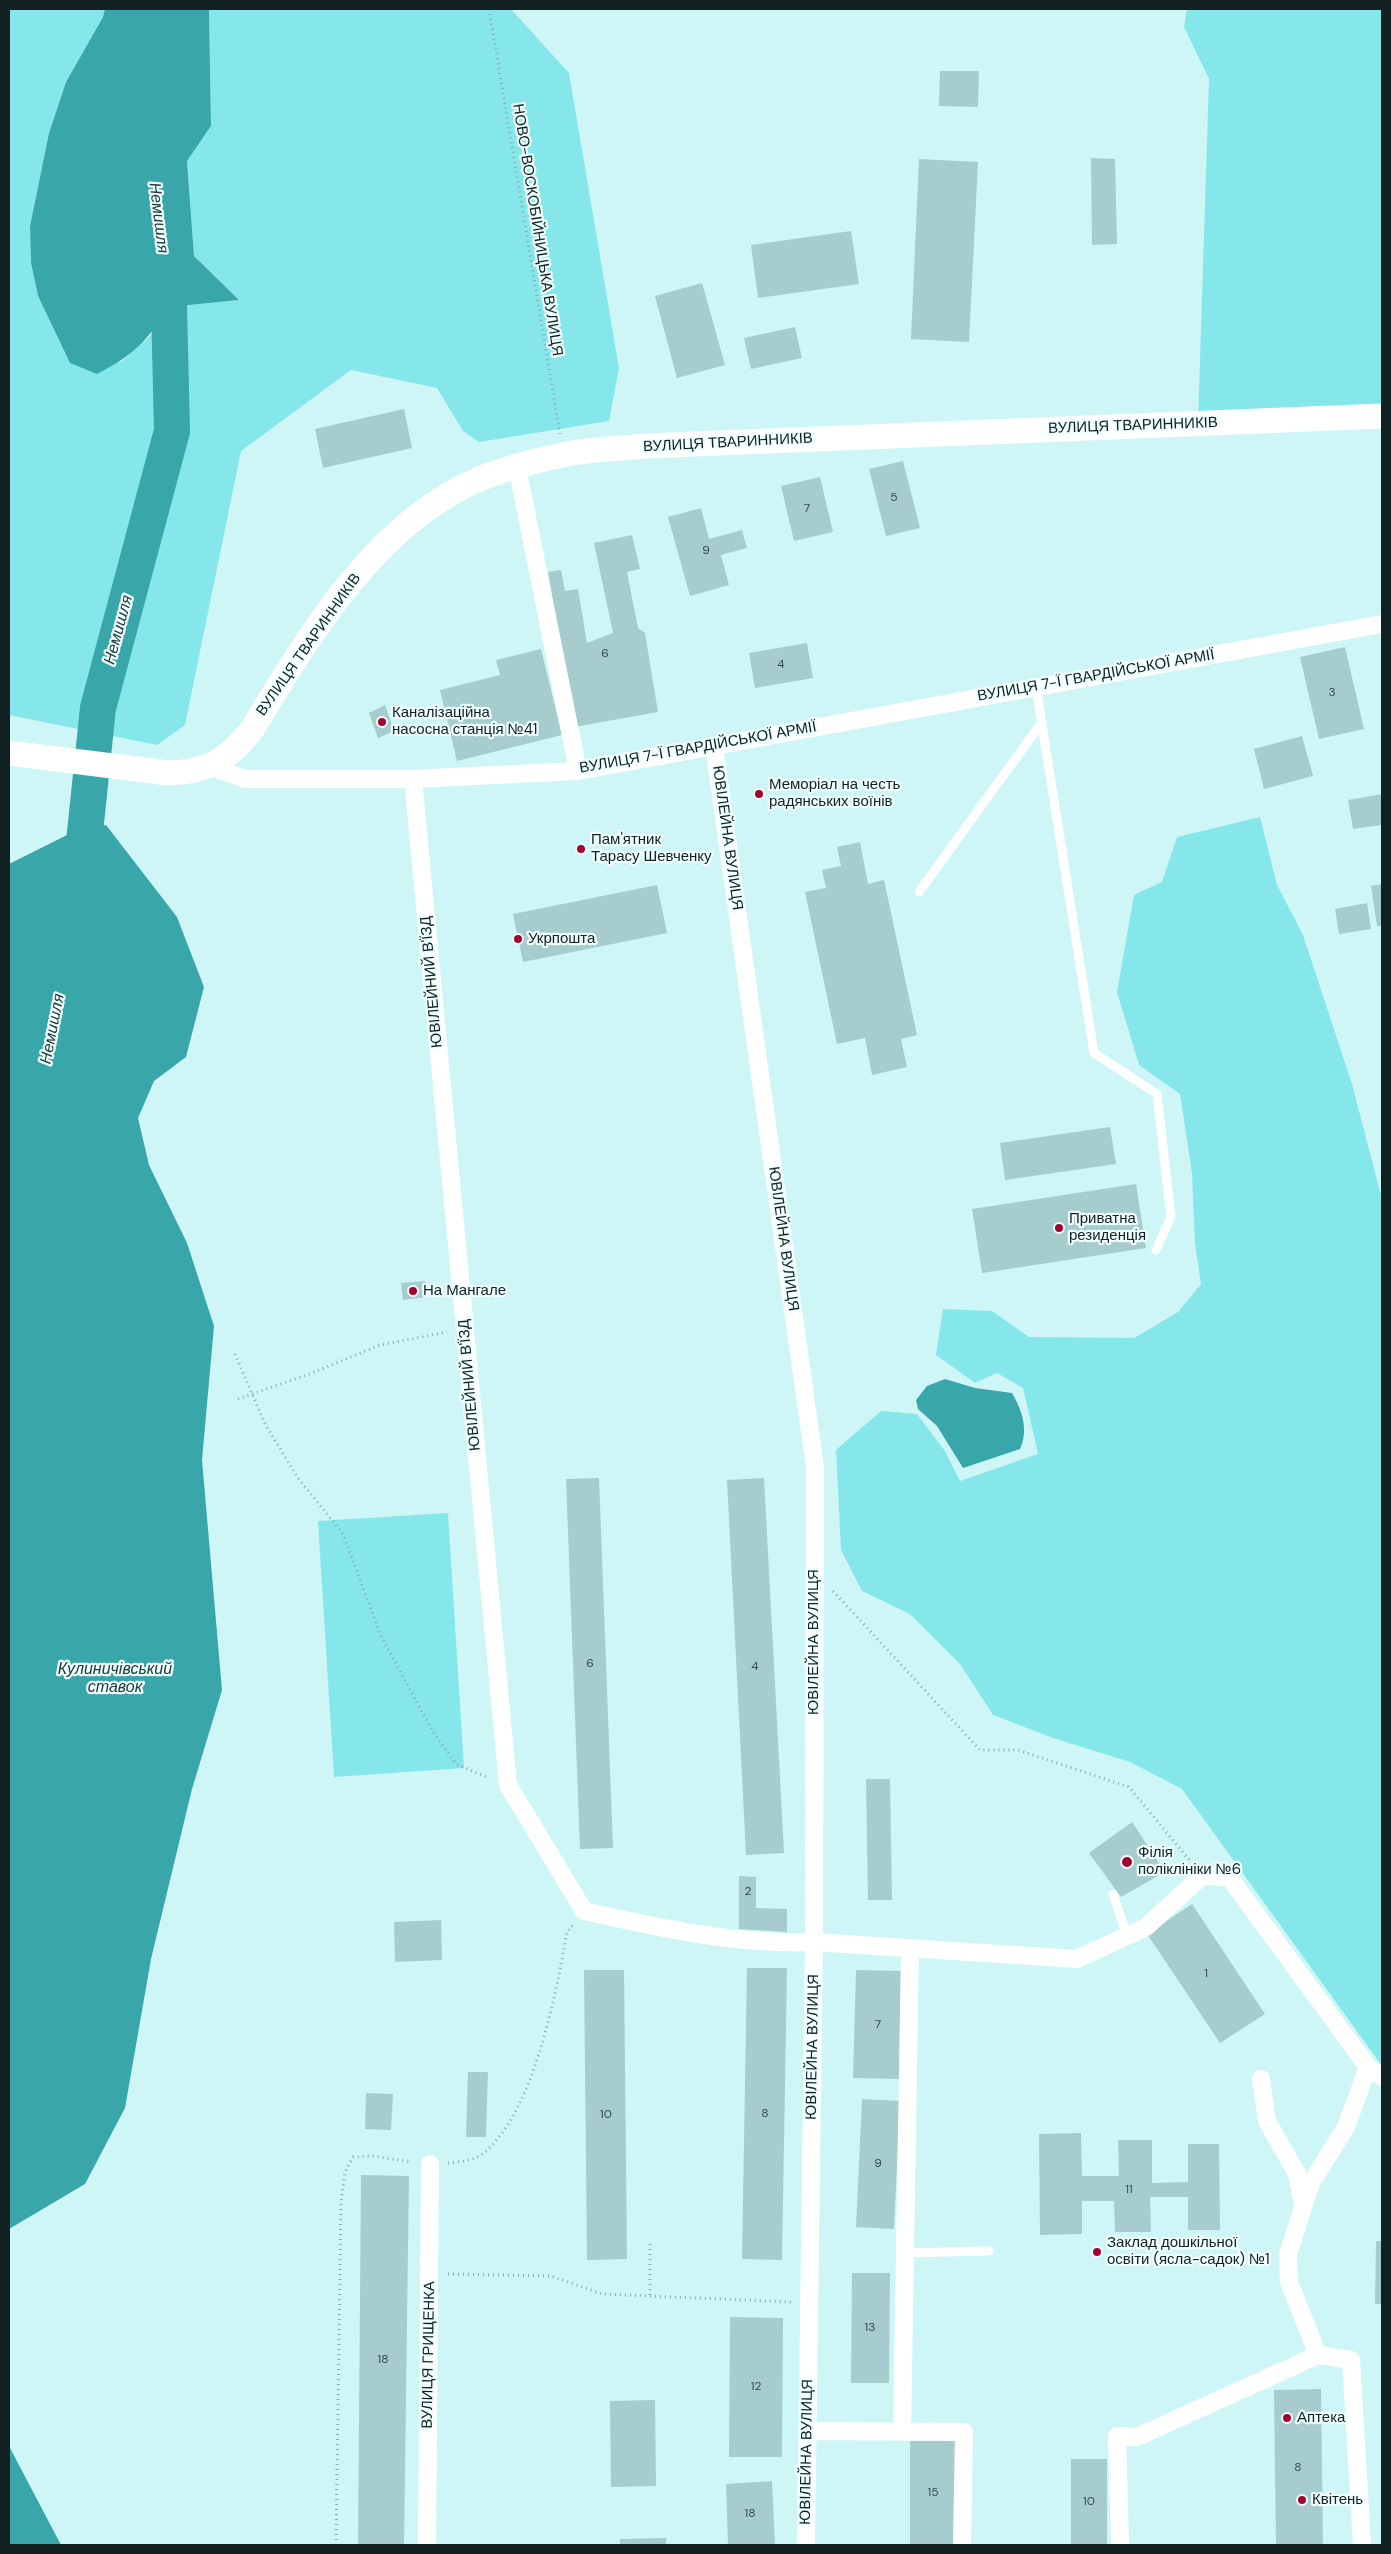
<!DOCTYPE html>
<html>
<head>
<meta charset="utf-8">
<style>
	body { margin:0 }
	#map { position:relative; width:1391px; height:2554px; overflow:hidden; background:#cff6f7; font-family:"DM Sans",sans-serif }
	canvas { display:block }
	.frame { position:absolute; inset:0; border:10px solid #112020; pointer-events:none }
</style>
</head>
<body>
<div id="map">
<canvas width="1391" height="2554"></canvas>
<div class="frame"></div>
</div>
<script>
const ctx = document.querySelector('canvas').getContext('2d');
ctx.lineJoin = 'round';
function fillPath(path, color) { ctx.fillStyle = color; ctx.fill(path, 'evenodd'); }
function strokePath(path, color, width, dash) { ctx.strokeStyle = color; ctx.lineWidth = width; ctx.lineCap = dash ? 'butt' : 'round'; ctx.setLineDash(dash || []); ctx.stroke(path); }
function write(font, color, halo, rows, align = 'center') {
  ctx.font = font + ' "DM Sans",sans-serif'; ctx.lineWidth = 4.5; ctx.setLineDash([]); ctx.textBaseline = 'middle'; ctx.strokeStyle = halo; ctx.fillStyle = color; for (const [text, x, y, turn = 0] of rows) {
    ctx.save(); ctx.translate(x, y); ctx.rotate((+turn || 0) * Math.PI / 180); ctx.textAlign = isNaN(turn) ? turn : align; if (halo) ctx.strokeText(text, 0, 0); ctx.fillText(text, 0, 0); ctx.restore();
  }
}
const green = new Path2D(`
	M9 9H105L103 17 66 82 49 133 30 226 31 263 38 296 70 363 121 362 151 335 169 307 239 300 194 256 187 161 211 126 209 9H511L569 73 619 368 609 421 479 442 463 431 437 388 351 370 241 451 185 725 157 745 9 715Z
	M1187 9H1382V416L1198 423 1209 79 1184 27Z
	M1260 817 1277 885 1303 935 1352 1084 1382 1199V2066L1182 1789 1130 1762 1053 1738 993 1715 960 1664 910 1614 862 1591 841 1550 836 1450 881 1411 917 1414 945 1451 960 1481 1038 1454 1023 1388 997 1373 975 1383 936 1355 943 1309 992 1311 1029 1337 1134 1338 1178 1312 1201 1284 1195 1243 1192 1173 1180 1094 1139 1065 1117 992 1134 895 1162 882 1177 837Z
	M448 1513 464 1768 334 1777 318 1521Z`);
const water = new Path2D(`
	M105 9H209L211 126 187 161 194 256 239 300 169 307C146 342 134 355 97 374L70 363 38 296 31 263 30 226 49 133 66 82 103 17Z
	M106 825 177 917 204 987 186 1057 154 1081 138 1118 149 1165 187 1243 214 1326 202 1460 222 1690 192 1789 151 1959 125 2108 85 2184 9 2229V864L69 834Z
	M945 1379 975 1388 1012 1393C1022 1410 1029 1430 1020 1449L963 1468 937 1426 918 1409 916 1400 927 1386Z
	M9 2446 61 2545H9Z`);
const river = new Path2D(`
	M80 880 98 708 172 431 169 307 162 257`);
const building = new Path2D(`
	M940 71H979L978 107 939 106Z
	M1091 158 1115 159 1117 244 1092 245Z
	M919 159 978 162 969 342 911 339Z
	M851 231 859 284 758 298 751 245Z
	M702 283 725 365 677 378 655 296Z
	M795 327 802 358 751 369 744 338Z
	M404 409 412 448 323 468 315 429Z
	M903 461 920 528 886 536 869 469Z
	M820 477 833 532 794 541 781 486Z
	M701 508 709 539 742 530 747 548 721 555 729 585 690 596 668 517Z
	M632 535 640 569 627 572 638 628 645 633 658 712 574 727 548 572 561 570 565 591 578 589 587 643 613 633 594 543Z
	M807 643 813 678 755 688 749 653Z
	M1345 647 1364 729 1319 739 1300 657Z
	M541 649 562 735 457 761 440 690 500 675 496 660Z
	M385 705 394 731 378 738 369 713Z
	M1302 736 1313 776 1264 789 1254 749Z
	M1382 794V825L1353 829 1348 800Z
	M860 842 868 884 884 880 917 1035 901 1039 907 1067 872 1075 865 1038 837 1044 805 892 826 888 822 870 841 866 837 847Z
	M1382 884V926H1377L1371 886Z
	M657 885 667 933 523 962 513 914Z
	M1367 903 1371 929 1339 934 1335 909Z
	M1110 1127 1116 1164 1005 1180 1000 1143Z
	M1136 1184 1146 1248 982 1273 972 1209Z
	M425 1281 426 1297 403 1300 401 1283Z
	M599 1478 613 1848 580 1849 566 1479Z
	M764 1478 784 1853 746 1855 727 1480Z
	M866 1779H890L892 1900H868Z
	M1132 1822 1165 1872 1121 1897 1089 1853Z
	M739 1876 756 1877V1908L787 1909V1932L739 1929Z
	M1192 1904 1265 2014 1220 2043 1147 1934Z
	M441 1920 442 1960 395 1962 394 1922Z
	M747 1968H787L782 2260 742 2259Z
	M584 1970H624L627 2259 587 2260Z
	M856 1970 903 1971 901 2079 853 2078Z
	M468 2072H488L486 2137H466Z
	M366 2093 393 2094 391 2130 365 2129Z
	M862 2099 900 2101 894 2229 856 2227Z
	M1081 2133 1082 2176H1119L1118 2140H1152V2183L1188 2182V2144H1219L1220 2230H1188V2197H1150L1151 2232H1115L1114 2201H1082V2234L1040 2235 1039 2134Z
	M361 2175 409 2176 404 2545H358Z
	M1376 2241H1382V2304H1375Z
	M852 2273H890L889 2383H851Z
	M730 2317 783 2318 782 2457H729Z
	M1321 2389 1323 2545H1276L1274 2390Z
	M655 2400 656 2486 611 2487 610 2401Z
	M955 2440 956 2545H910V2441Z
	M1071 2459H1107V2545H1071Z
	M772 2481 775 2545H728L726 2484Z
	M666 2538V2545H620V2539Z`);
const path = new Path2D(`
	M489 9 560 434
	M235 1354 265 1424 298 1478 343 1534 381 1636 433 1732 456 1764 489 1778
	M238 1399 312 1373 380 1345 447 1332
	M833 1591 980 1750H1018L1129 1787 1191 1862
	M448 2163C460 2162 476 2160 485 2152 534 2110 556 1994 567 1932L573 1925
	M650 2244V2296
	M448 2274 551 2276 602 2294 791 2302
	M336 2545 341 2202 345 2172 353 2157 373 2156 412 2162`);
const lane = new Path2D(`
	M1036 687 1094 1053 1157 1094 1171 1217 1156 1250
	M919 892 1042 722
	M1113 1894 1127 1936
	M905 2253 989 2251`);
const street = new Path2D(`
	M517 467 578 771
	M714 746 815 1467 814 1942 806 2545
	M209 766 245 779H413L578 771 1382 624
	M413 779 508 1785 584 1911C659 1928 737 1945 814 1942L1077 1959 1146 1927 1202 1876 1229 1877 1368 2067 1382 2077
	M1261 2079 1267 2121 1297 2174 1303 2204
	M1318 2355 1289 2282 1288 2254 1311 2183 1346 2127 1368 2067
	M808 2431 964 2432 962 2545
	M902 2431 910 1948
	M427 2545 430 2164
	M1120 2545 1117 2436 1137 2437 1318 2355 1351 2360 1362 2545`);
const secondary = new Path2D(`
	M9 753 168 773C209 772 228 760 253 728 305 642 365 541 455 491 487 473 527 462 563 455 589 449 618 449 646 446L1382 416`);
const markers = [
	[382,722,5,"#a3042e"],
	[759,794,5,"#a3042e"],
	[581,849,5,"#a3042e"],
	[518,939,5,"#a3042e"],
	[1059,1228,5,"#a3042e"],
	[413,1291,5,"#a3042e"],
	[1127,1862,6,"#a3042e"],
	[1097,2252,5,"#a3042e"],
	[1287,2418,5,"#a3042e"],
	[1302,2500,5,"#a3042e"]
];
const numberNames = [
	["5",894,498],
	["7",807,509],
	["9",706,551],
	["6",605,654],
	["4",781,665],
	["3",1332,693],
	["6",590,1664],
	["4",755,1667],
	["2",748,1892],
	["1",1206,1974],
	["7",878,2025],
	["8",765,2114],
	["10",606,2115],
	["9",878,2164],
	["11",1129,2190],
	["13",870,2328],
	["18",383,2360],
	["12",756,2387],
	["8",1298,2468],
	["15",933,2493],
	["10",1089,2502],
	["18",750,2514]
];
const streetNames = [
	["НОВО-ВОСКОБІЙНИЦЬКА ВУЛИЦЯ",537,230,81],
	["ВУЛИЦЯ ТВАРИННИКІВ",1133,426,-2],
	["ВУЛИЦЯ ТВАРИННИКІВ",728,443,-3],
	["ВУЛИЦЯ ТВАРИННИКІВ",309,645,-55],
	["ВУЛИЦЯ 7-Ї ГВАРДІЙСЬКОЇ АРМІЇ",1096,676,-10],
	["ВУЛИЦЯ 7-Ї ГВАРДІЙСЬКОЇ АРМІЇ",698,748,-10],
	["ЮВІЛЕЙНА ВУЛИЦЯ",727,838,82],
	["ЮВІЛЕЙНИЙ В'ЇЗД",432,982,-95],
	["ЮВІЛЕЙНА ВУЛИЦЯ",783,1239,82],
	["ЮВІЛЕЙНИЙ В'ЇЗД",470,1385,-95],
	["ЮВІЛЕЙНА ВУЛИЦЯ",814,1642,-90],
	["ЮВІЛЕЙНА ВУЛИЦЯ",813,2047,-89],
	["ВУЛИЦЯ ГРИЩЕНКА",429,2355,-89],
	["ЮВІЛЕЙНА ВУЛИЦЯ",807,2452,-89]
];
const poiNames = [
	["Каналізаційна",392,713],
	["насосна станція №41",392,730],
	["Меморіал на честь",769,785],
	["радянських воїнів",769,802],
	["Пам'ятник",591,840],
	["Тарасу Шевченку",591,857],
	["Укрпошта",528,939],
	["Приватна",1069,1219],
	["резиденція",1069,1236],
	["На Мангале",423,1291],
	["Філія",1138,1853],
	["поліклініки №6",1138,1870],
	["Заклад дошкільної",1107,2243],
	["освіти (ясла-садок) №1",1107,2260],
	["Аптека",1297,2418],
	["Квітень",1312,2500]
];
const waterNames = [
	["Немишля",158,218,83],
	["Немишля",119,630,-75],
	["Немишля",53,1029,-79],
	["Кулиничівський",115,1670],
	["ставок",115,1688]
];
fillPath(green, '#86e7ea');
fillPath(water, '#39a6aa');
strokePath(river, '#39a6aa', 36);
fillPath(building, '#a6cccd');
strokePath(path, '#8aa9a9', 3, [1, 4]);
strokePath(lane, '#fff', 9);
strokePath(street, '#fff', 18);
strokePath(secondary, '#fff', 25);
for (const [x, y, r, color] of markers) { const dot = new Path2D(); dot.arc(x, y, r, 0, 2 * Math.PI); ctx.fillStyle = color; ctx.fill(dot); strokePath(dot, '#effefe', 2); }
write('12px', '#364b4b', null, numberNames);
write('15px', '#112020', '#effefe', streetNames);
write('15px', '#112020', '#effefe', poiNames, 'left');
write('italic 16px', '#223a3b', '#effefe', waterNames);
</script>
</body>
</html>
